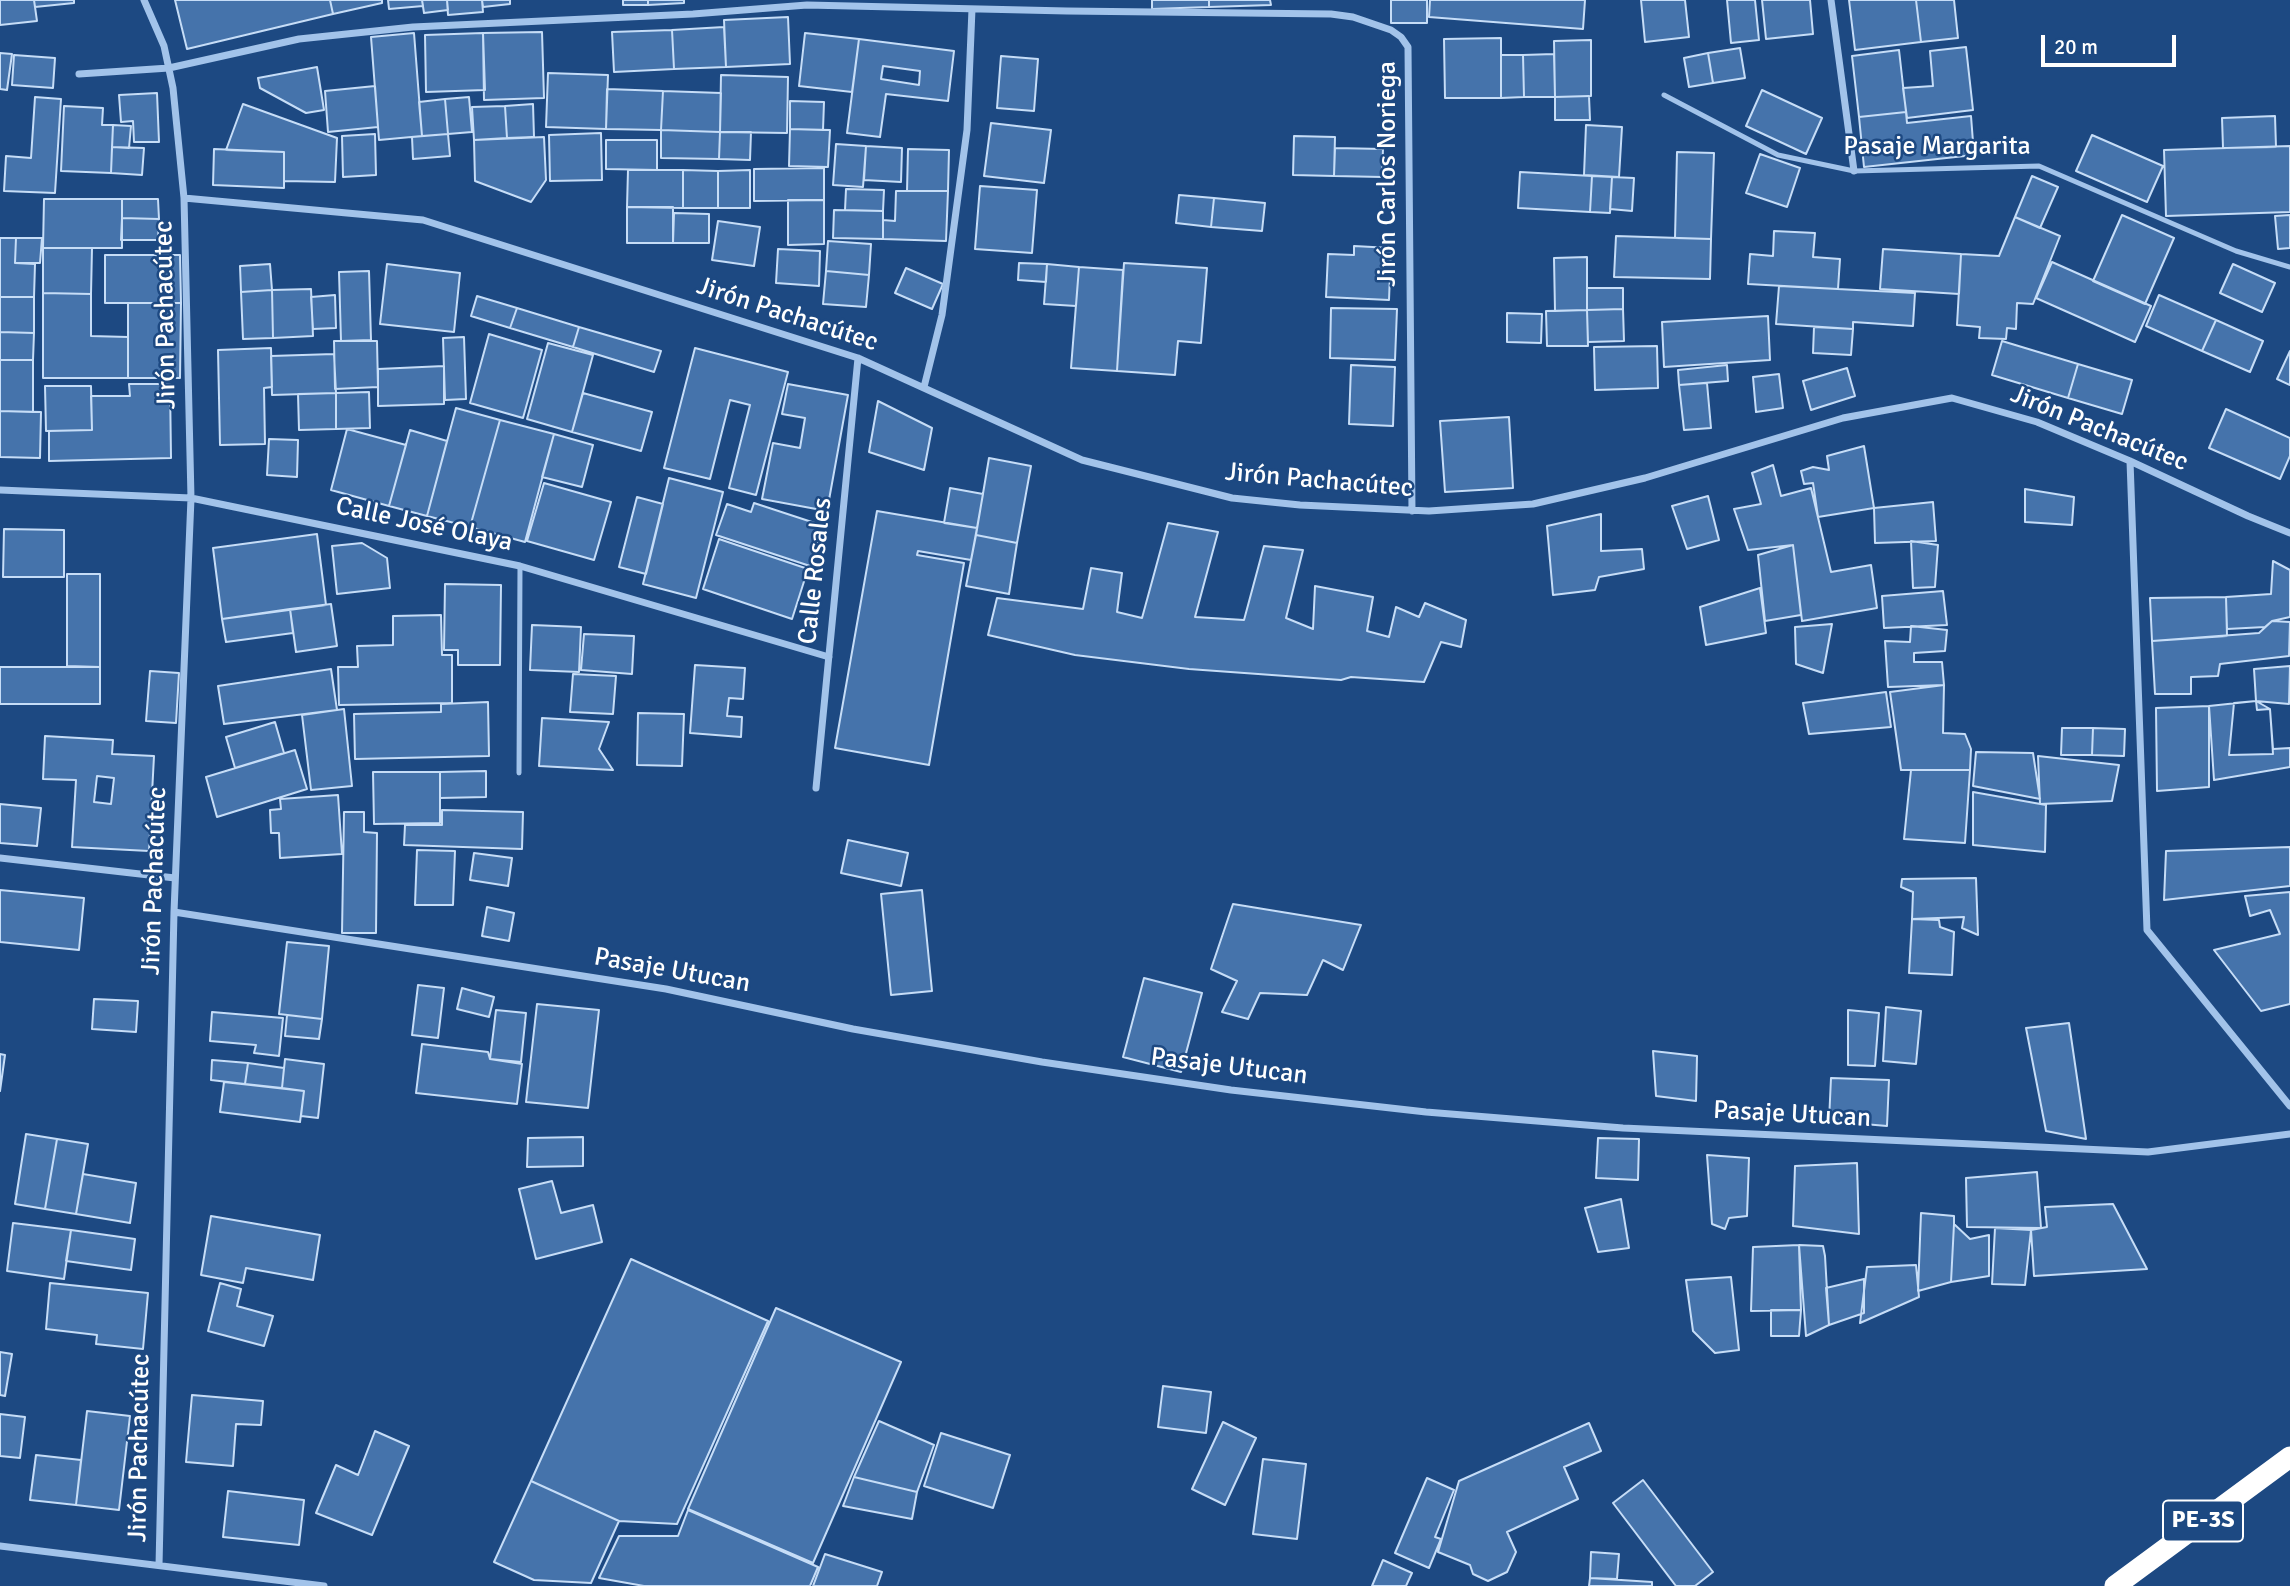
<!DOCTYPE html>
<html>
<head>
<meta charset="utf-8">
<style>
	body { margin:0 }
	#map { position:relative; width:2290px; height:1586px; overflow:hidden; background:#1d4982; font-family:Signika,sans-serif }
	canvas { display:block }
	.scale { position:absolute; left:2041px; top:35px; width:135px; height:32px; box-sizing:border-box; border:4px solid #fff; border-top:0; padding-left:9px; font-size:21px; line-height:24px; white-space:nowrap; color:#fff; -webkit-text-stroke:5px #1d4982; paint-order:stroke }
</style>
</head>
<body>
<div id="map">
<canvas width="2290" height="1586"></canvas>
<div class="scale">20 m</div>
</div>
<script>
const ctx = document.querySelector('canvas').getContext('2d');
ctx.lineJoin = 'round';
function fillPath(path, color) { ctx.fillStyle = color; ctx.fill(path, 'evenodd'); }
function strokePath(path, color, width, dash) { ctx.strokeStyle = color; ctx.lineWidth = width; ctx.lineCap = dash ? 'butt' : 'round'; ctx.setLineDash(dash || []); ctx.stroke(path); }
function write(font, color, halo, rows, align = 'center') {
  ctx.font = font + ' Signika,sans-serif'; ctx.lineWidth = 5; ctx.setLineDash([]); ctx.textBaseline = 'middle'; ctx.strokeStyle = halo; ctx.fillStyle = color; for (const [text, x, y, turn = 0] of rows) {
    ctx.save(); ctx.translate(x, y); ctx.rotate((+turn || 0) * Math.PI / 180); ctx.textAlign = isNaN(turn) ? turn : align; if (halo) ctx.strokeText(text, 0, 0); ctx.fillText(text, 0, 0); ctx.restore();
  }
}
const building = new Path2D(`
	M0 0H34L37 21 0 25Z
	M34 0H74V3L35 7Z
	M175 0H330L333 14 187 49Z
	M330 0H382V3L333 14Z
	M388 0H422L423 6 389 9Z
	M422 0H447L448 10 424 13Z
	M447 0H482L483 12 448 15Z
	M482 0H510V4L483 7Z
	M623 0H648V5H623Z
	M648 0H684V3L648 5Z
	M1152 0H1209V7L1152 9Z
	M1209 0H1270L1271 5 1209 7Z
	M1391 0H1427V23H1391Z
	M1430 0H1585L1583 29 1429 17Z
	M1641 0H1685L1689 37 1645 42Z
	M1727 0H1755L1759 40 1731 43Z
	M1762 0H1810L1813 34 1766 39Z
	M1849 0H1916L1921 42 1855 50Z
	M1916 0H1954L1958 38 1921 42Z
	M788 17 790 64 726 67 724 20Z
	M724 27 726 67 674 69 672 30Z
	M672 30 674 69 614 72 612 32Z
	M542 32 544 98 484 100 483 33Z
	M414 33 422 136 379 140 371 37Z
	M483 33 485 90 426 92 425 35Z
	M805 33 859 39 852 92 799 86Z
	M1501 38V98H1445L1444 39Z
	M859 39 954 51 948 101 886 94 880 137 847 133ZM883 66 920 71 919 85 881 79Z
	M1591 40V96L1555 97 1554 41Z
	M1966 47 1973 110 1907 118 1903 88 1933 86 1930 51Z
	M1740 48 1745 78 1713 83 1708 53Z
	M1899 50 1906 112 1859 117 1852 56Z
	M0 53 12 54 7 90 0 89Z
	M1708 53 1713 83 1689 87 1684 58Z
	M1554 54 1555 97H1524L1523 55Z
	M14 55 55 58 53 88 12 85Z
	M1501 55H1523L1524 97 1501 98Z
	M1001 56 1038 59 1034 111 997 108Z
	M317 67 324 110 306 113 260 88 258 78Z
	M548 73 608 75 606 129 546 127Z
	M721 75 788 77 787 133 720 132Z
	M375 86 378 127 328 132 325 91Z
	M607 89 663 91 661 130 606 129Z
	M1762 90 1822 118 1806 154 1746 126Z
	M663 91 721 93 720 132 661 130Z
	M157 93 159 142H134L133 121 121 122 119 95Z
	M1589 96 1590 120H1555V97Z
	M35 97 61 99 55 193 4 191 6 156 31 158Z
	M469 97 472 132 448 134 445 99Z
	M445 99 448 134 422 136 419 102Z
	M790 101 824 102 823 130 790 129Z
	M243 104 337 138 335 182 284 181V152L226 150Z
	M533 104 534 137 507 138 505 106Z
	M64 106 103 108 102 125H113L111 173 61 171Z
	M505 106 507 138 474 140 472 107Z
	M1906 112 1907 123 1971 116 1974 155 1864 167 1859 117Z
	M2275 116 2276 147 2223 148 2222 118Z
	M991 123 1051 130 1044 183 984 176Z
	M113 125 131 126 129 148 112 147Z
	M1586 125 1622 127 1619 177 1584 175Z
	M790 129 830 130 828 167 789 166Z
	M661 130 720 132 719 159 661 158Z
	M720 132H751L750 160 719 159Z
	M601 133 602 180 550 181 549 135Z
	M375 134 376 175 343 177 342 136Z
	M448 134 450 156 413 159 412 137Z
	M2092 135 2163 166 2147 202 2076 171Z
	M1294 136 1335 137 1334 176 1293 175Z
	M544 137 546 180 531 202 475 181 474 140Z
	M606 140H657V170L606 169Z
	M836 144 866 146 863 187 833 185Z
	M866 146 902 148 901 182 864 180Z
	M2290 146V212L2166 216 2164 150Z
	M112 147 144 148 142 175 111 173Z
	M1335 148 1383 149 1382 177 1334 176Z
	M214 149 284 152V188L213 185Z
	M908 149 949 150 948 191H907Z
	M1677 152 1714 153 1711 239 1675 238Z
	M1760 154 1800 168 1787 207 1746 193Z
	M824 168V200L754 201V169Z
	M628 170H683V208L627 207Z
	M683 170 718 171V208H683Z
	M750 170V208H718V171Z
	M1520 172 1592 176 1590 212 1518 208Z
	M1592 176 1612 177 1610 213 1590 212Z
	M2032 176 2058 187 2040 228 2015 217Z
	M1612 177 1634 178 1632 211 1610 209Z
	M980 186 1037 190 1032 253 975 249Z
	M846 189 884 190 883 211 845 210Z
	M896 191H948L946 241 883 239V220L895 221Z
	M1179 195 1214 198 1211 227 1176 223Z
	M1214 198 1265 203 1262 231 1211 227Z
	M44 199H122V248H43Z
	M122 199H158L159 219 122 218Z
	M788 200H824V244L788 245Z
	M627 207H673V243H627Z
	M834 210 883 211V239L833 238Z
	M674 213 709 214V243H673Z
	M2122 215 2174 238 2145 304 2093 281Z
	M2290 215V248L2278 249 2275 216Z
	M2015 217 2060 236 2033 304 2017 303 2016 329 2007 328 2006 339 1979 338 1980 327 1957 325 1961 254 1999 256Z
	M122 218 159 219 158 240H121Z
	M718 221 760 227 754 266 712 260Z
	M1774 231 1815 233 1813 257 1840 259 1838 289 1748 284 1750 254 1773 256Z
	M1616 236 1711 239 1710 279 1614 277Z
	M0 238H16L15 263 35 264 34 297H0Z
	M16 238H42L40 263H15Z
	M828 241 871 244 869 275 826 271Z
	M1354 246 1391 248 1389 300 1326 297 1328 254 1354 255Z
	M43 248H92L91 294 43 293Z
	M778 249 820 251 819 286 776 283Z
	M1883 249 1961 254 1959 294 1880 289Z
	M105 255H180L181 303H105Z
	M1587 257V310L1555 311 1554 258Z
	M2052 262 2151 306 2135 342 2036 298Z
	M1019 263 1047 264 1046 282 1018 280Z
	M1124 263 1207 268 1201 343 1178 341 1175 375 1117 371Z
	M270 264 272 290 241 292 240 266Z
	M387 264 460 273 454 332 380 324Z
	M1047 264 1079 267 1076 306 1044 304Z
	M2233 264 2275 283 2262 312 2220 293Z
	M1079 267 1123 270 1117 371 1071 368Z
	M906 268 943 284 932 309 895 293Z
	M369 271 371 340 341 341 339 272Z
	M826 271 869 275 866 307 823 304Z
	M1779 286 1915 293 1913 326 1853 322V329L1776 324Z
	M1587 288H1623V309L1587 310Z
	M311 289 313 336 273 338 272 290Z
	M272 290 273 338 243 339 241 292Z
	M43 293 91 294V336L128 337V378H43Z
	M335 295 336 328 313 329 311 297Z
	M2159 295 2216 320 2202 351 2146 326Z
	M477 296 517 308 510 328 471 316Z
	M0 297H34V333L0 332Z
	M128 303H181L180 378H128Z
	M517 308 579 327 573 347 510 328Z
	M1331 308 1397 309 1395 360 1330 358Z
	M1623 309 1624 341 1588 342 1587 310Z
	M1587 310 1588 346H1547L1546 311Z
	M1507 313 1542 314 1541 343 1507 342Z
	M1768 316 1770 360 1664 367 1662 322Z
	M2216 320 2263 341 2250 372 2202 351Z
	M579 327 661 351 654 372 573 347Z
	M1814 327 1853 329 1851 355 1813 353Z
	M0 332 34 333 33 360H0Z
	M489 334 542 350 523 418 470 403Z
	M464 337 466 399 445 400 443 338Z
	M334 341H377L378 387 335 389Z
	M2002 341 2078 364 2068 398 1992 375Z
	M548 343 593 355 572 432 527 419Z
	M1657 346 1658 388 1595 390 1594 347Z
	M271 348 272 387 264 388 265 444 220 445 218 350Z
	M695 348 788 372 756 495 729 488 750 405 730 400 710 479 664 468Z
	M2290 351V385L2277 379Z
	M334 354 336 393 272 395 271 356Z
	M0 360H33V412L0 411Z
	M2078 364 2132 380 2122 414 2068 398Z
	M1351 365 1395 367 1393 426 1349 424Z
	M1727 365 1728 381 1679 385 1678 370Z
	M444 366V404L378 406V369Z
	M1847 368 1855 396 1811 410 1803 381Z
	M1779 374 1783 408 1756 412 1753 377Z
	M1707 383 1711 428 1684 430 1679 385Z
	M129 384H170L171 458 49 461V431L92 430 91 396H130Z
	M788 384 848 395 827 511 762 499 773 443 800 448 805 418 782 414Z
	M45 386H91L92 430 46 431Z
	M369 392 370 428 336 429V393Z
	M336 393V429L299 430 298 394Z
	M583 393 652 412 641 451 572 432Z
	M878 401 932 428 924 470 869 452Z
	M456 408 500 420 470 527 427 516Z
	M2226 409 2290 438V456L2280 479 2209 448Z
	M0 411 41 412 40 458 0 457Z
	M1509 417 1513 488 1445 492 1440 421Z
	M500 420 554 434 525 542 470 527Z
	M347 429 406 445 389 506 331 490Z
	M410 430 447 441 427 516 389 506Z
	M554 434 593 445 582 487 542 477Z
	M269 439 298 440 297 477 267 475Z
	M1864 446 1874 508 1818 517 1813 483 1804 484 1801 471 1813 467 1829 470 1827 456Z
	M989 458 1031 466 1017 543 976 535Z
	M1773 465 1781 496 1811 488 1831 572 1871 565 1877 608 1802 621 1793 545 1748 550 1734 509 1761 504 1752 473Z
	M669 478 723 492 696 598 643 584Z
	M544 483 611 502 594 560 527 541Z
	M950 488 983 494 977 528 944 523Z
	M2025 489 2074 497 2072 525 2025 522Z
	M1708 496 1719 540 1687 549 1672 506Z
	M637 497 663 504 646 574 619 567Z
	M1933 502 1936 541 1875 543 1874 508Z
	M754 503 824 526 810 566 716 535 727 504 751 512Z
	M877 511 977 528 971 560 918 551 917 555 964 563 929 765 835 748Z
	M1601 514V551L1642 549 1644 569 1599 577 1595 590 1553 595 1547 526Z
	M1168 523 1218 532 1195 617 1244 620 1264 546 1303 550 1286 618 1313 629 1315 586 1373 597 1367 631 1389 637 1396 607 1419 617 1425 603 1466 620 1461 647 1441 642 1424 682 1351 677 1341 680 1189 669 1075 655 988 635 997 598 1083 609 1091 568 1122 573 1117 612 1142 618Z
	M4 529 64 530V577H3Z
	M317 534 326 605 222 619 213 548Z
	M976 535 1017 543 1009 594 966 586Z
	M719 539 808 569 792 619 703 589Z
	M1911 541 1938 545 1935 587 1913 588Z
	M362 543 387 558 390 588 337 594 332 546Z
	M1793 545 1801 615 1765 621 1758 555Z
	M2273 561 2290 570V617L2272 621 2265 627 2227 629 2226 597 2271 594Z
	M67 574H100V667L67 666Z
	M445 584 501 585 500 665H458V650H444Z
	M1760 588 1766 633 1706 645 1700 607Z
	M1943 591 1947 625 1884 628 1882 596Z
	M2226 597 2227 636 2152 641 2150 598Z
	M331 604 337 646 296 652 290 609Z
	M290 609 293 633 226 642 222 619Z
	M441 615 442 655H452V703L339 705 338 667H358L357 646 393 645V616Z
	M2272 621 2290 622 2289 656 2220 664 2218 676 2191 677V694H2155L2152 641 2259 633Z
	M1832 624 1823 673 1796 664 1795 627Z
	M532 625 581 627 579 672 530 670Z
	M1911 626 1947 630 1945 651 1914 653V662H1942L1944 685 1888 687 1885 641 1910 642Z
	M584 634 634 636 632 674 581 670Z
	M695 665 745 668 743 699 729 698 727 716 742 717 741 737 690 733Z
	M2290 666 2289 704 2256 701 2254 669Z
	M0 667H100V704H0Z
	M331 669 337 710 224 724 218 686Z
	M150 671 179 673 176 723 146 721Z
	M573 674 616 676 613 714 570 712Z
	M1944 685 1943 733 1965 734 1971 749 1970 770H1901L1890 692Z
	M1886 692 1891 727 1809 734 1803 703Z
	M2256 701 2257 710 2270 709 2273 754 2229 755 2234 703Z
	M2256 701 2270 709 2273 749 2290 748V767L2214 780 2209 706Z
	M488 702 489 756 355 759 354 714 441 712V704Z
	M2209 706V787L2157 791 2156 708Z
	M344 709 352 786 311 790 302 715Z
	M638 713 684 714 682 766 637 765Z
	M542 718 609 722 599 749 613 770 539 766Z
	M275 722 284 753 235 768 226 737Z
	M2062 728H2093L2092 755H2061Z
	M2093 728 2125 729 2124 756 2092 755Z
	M45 736 113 740 112 754 154 756 149 851 72 847 76 780 43 779ZM97 776 114 778 111 804 94 802Z
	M295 750 307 789 217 817 206 777Z
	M1976 752 2033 753 2040 799 1973 786Z
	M2038 756 2119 765 2112 801 2040 804Z
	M1911 770H1970L1965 843 1904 839Z
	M486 771V797L440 798V772Z
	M373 772H440V823L374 824Z
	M1973 792 2046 805 2045 852 1973 845Z
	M338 795 342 854 280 858 279 833H271L270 810 281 809 280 799Z
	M0 804 41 808 37 846 0 843Z
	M442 810 523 812 522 849 404 845 405 825H442Z
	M344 812H364V832L377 833 376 933H342Z
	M848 840 908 853 901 886 841 873Z
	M2290 847V886L2164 900 2166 851Z
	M417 850 455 851 453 905H415Z
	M474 853 512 858 508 886 470 880Z
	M1976 878 1978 935 1962 928 1964 917 1912 919 1913 892 1901 887 1902 879Z
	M0 890 84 898 79 950 0 942Z
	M922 890 932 991 891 995 881 894Z
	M2290 892V1004L2261 1011 2214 950 2280 934 2270 910 2250 916 2245 896Z
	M1233 904 1361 925 1343 970 1323 960 1307 995 1260 993 1248 1019 1222 1012 1237 981 1211 969Z
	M487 907 514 913 509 941 482 936Z
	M1912 919 1939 920 1940 927 1954 932 1952 975 1909 973Z
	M287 942 329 946 322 1019 279 1014Z
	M1144 978 1202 993 1181 1072 1123 1057Z
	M418 985 444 988 438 1038 412 1035Z
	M462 988 494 997 489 1017 457 1009Z
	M94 999 138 1001 136 1032 92 1029Z
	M537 1004 599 1010 588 1108 526 1102Z
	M1886 1007 1921 1011 1916 1064 1883 1061Z
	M496 1010 526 1013 521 1062 490 1059Z
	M1848 1010 1879 1013 1875 1066 1848 1065Z
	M212 1012 283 1018 279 1056 254 1053 256 1045 210 1041Z
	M287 1015 322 1019 319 1039 285 1036Z
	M2069 1023 2086 1139 2046 1131 2026 1028Z
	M422 1044 488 1052 490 1059 522 1064 517 1104 416 1093Z
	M1653 1051 1697 1056 1696 1101 1656 1096Z
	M0 1054 5 1055 0 1091Z
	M285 1059 324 1064 318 1118 301 1116 304 1091 282 1088Z
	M212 1060 248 1063 245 1084 211 1080Z
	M248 1063 284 1068 282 1088 245 1084Z
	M1831 1078 1889 1080 1887 1126 1829 1121Z
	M224 1082 304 1091 300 1122 220 1112Z
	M26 1134 57 1139 45 1209 15 1204Z
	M583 1137V1166L527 1167 528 1138Z
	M1598 1138 1639 1139 1638 1180 1596 1178Z
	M57 1139 88 1144 76 1214 45 1209Z
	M1707 1155 1749 1158 1747 1216 1729 1218 1725 1229 1712 1224Z
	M1857 1163 1859 1234 1793 1226 1795 1166Z
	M2037 1172 2041 1228 1967 1227 1966 1178Z
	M83 1174 136 1183 130 1223 76 1214Z
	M552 1181 561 1213 593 1205 602 1242 536 1259 519 1189Z
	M1621 1199 1629 1248 1598 1252 1585 1208Z
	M2113 1204 2147 1269 2034 1276 2031 1230 2047 1227 2045 1207Z
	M1921 1213 1954 1216V1224L1951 1282 1918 1291Z
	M211 1216 320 1235 313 1280 246 1268 243 1283 201 1275Z
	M13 1223 71 1230 64 1279 7 1271Z
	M1954 1224 1970 1239 1989 1235V1276L1951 1282Z
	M1995 1228 2031 1230 2025 1285 1992 1284Z
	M71 1230 135 1239 131 1270 66 1261Z
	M1799 1245 1801 1310 1751 1311 1753 1247Z
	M1799 1245 1823 1246 1825 1256 1829 1325 1806 1336Z
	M631 1259 768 1321 677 1524 619 1521 531 1481Z
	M1916 1265 1919 1297 1860 1323 1867 1267Z
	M1731 1277 1739 1350 1715 1353 1693 1331 1686 1280Z
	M1864 1279V1313L1829 1325 1826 1288Z
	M50 1283 148 1293 143 1349 96 1344 97 1335 46 1329Z
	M220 1283 241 1289 237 1306 273 1316 264 1346 208 1331Z
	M776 1308 901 1362 813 1563 688 1509Z
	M1771 1310H1801L1799 1336H1771Z
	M0 1352 12 1354 5 1396 0 1395Z
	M1163 1386 1211 1392 1206 1433 1158 1427Z
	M192 1395 263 1401 261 1425 236 1424 233 1466 186 1462Z
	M87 1411 130 1416 119 1510 76 1505Z
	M0 1414 25 1417 20 1458 0 1456Z
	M879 1421 934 1445 917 1492 854 1477Z
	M1223 1422 1256 1438 1225 1505 1192 1489Z
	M1589 1423 1601 1451 1564 1467 1578 1499 1507 1532 1516 1552 1507 1572 1488 1581 1473 1574 1470 1565 1438 1552 1459 1481Z
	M375 1431 409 1446 372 1535 316 1513 336 1465 358 1475Z
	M941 1433 1010 1455 993 1508 924 1486Z
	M36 1455 81 1460 76 1505 30 1500Z
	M1263 1459 1306 1464 1297 1539 1253 1534Z
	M854 1477 917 1492 912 1519 843 1506Z
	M1427 1478 1454 1490 1435 1537 1441 1539 1429 1568 1395 1553Z
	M1643 1480 1713 1572 1695 1586H1676L1613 1503Z
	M531 1481 619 1521 591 1583 534 1580 494 1562Z
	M228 1491 304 1500 299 1545 223 1537Z
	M688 1510 818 1567 810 1586H644L599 1578 619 1536H678Z
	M1591 1552 1619 1554 1617 1579 1590 1578Z
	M825 1554 882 1572 877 1586H813Z
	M1383 1560 1412 1573 1406 1586H1372Z
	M1590 1578 1652 1582V1586H1589Z`);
const lane = new Path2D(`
	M1664 95 1778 155 1854 171 2039 166 2236 251 2290 267
	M519 773 520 566`);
const street = new Path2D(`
	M144 0 164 46 173 88 184 198 191 498 174 912 159 1565
	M1831 0 1854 171
	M79 74 169 68 299 39 413 27 693 14 807 5 1067 11 1331 14 1353 17 1391 30 1401 37 1408 47 1412 511
	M184 198 423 220 858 358 1082 460 1232 498 1300 505 1429 511 1533 504 1645 478 1843 418 1952 398 2037 422 2130 461 2248 516 2290 533
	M924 387 942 315 967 130 972 9
	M2130 461 2147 930 2290 1106
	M0 490 191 498 520 566 829 657
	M816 788 858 358
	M0 858 175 878
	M174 912 666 989 853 1029 1042 1062 1231 1090 1426 1112 1623 1128 2148 1152 2290 1134
	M0 1546 324 1586`);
const highway = new Path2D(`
	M2115 1586 2290 1457`);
const shields = [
	[2203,1521,80]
];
const shieldNames = [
	["PE-3S",2203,1521]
];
const streetNames = [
	["Pasaje Margarita",1937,147],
	["Jirón Carlos Noriega",1388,174,-90],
	["Jirón Pachacútec",166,315,-91],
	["Jirón Pachacútec",787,315,18],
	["Jirón Pachacútec",2099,429,22],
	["Jirón Pachacútec",1319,481,5],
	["Calle José Olaya",424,525,12],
	["Calle Rosales",816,571,-84],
	["Jirón Pachacútec",155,881,-88],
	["Pasaje Utucan",672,971,10],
	["Pasaje Utucan",1229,1067,7],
	["Pasaje Utucan",1792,1115,3],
	["Jirón Pachacútec",140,1448,-89]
];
fillPath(building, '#4573ab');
strokePath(building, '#c6ddf7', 2);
strokePath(lane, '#a2c3ea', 5);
strokePath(street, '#a2c3ea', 7);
strokePath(highway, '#fff', 21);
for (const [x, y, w] of shields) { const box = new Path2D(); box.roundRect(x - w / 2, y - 20.5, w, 41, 5); ctx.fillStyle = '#1d4982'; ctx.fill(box); strokePath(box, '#fff', 2); }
write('bold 24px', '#fff', null, shieldNames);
write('26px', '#fff', '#1d4982', streetNames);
</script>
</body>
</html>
